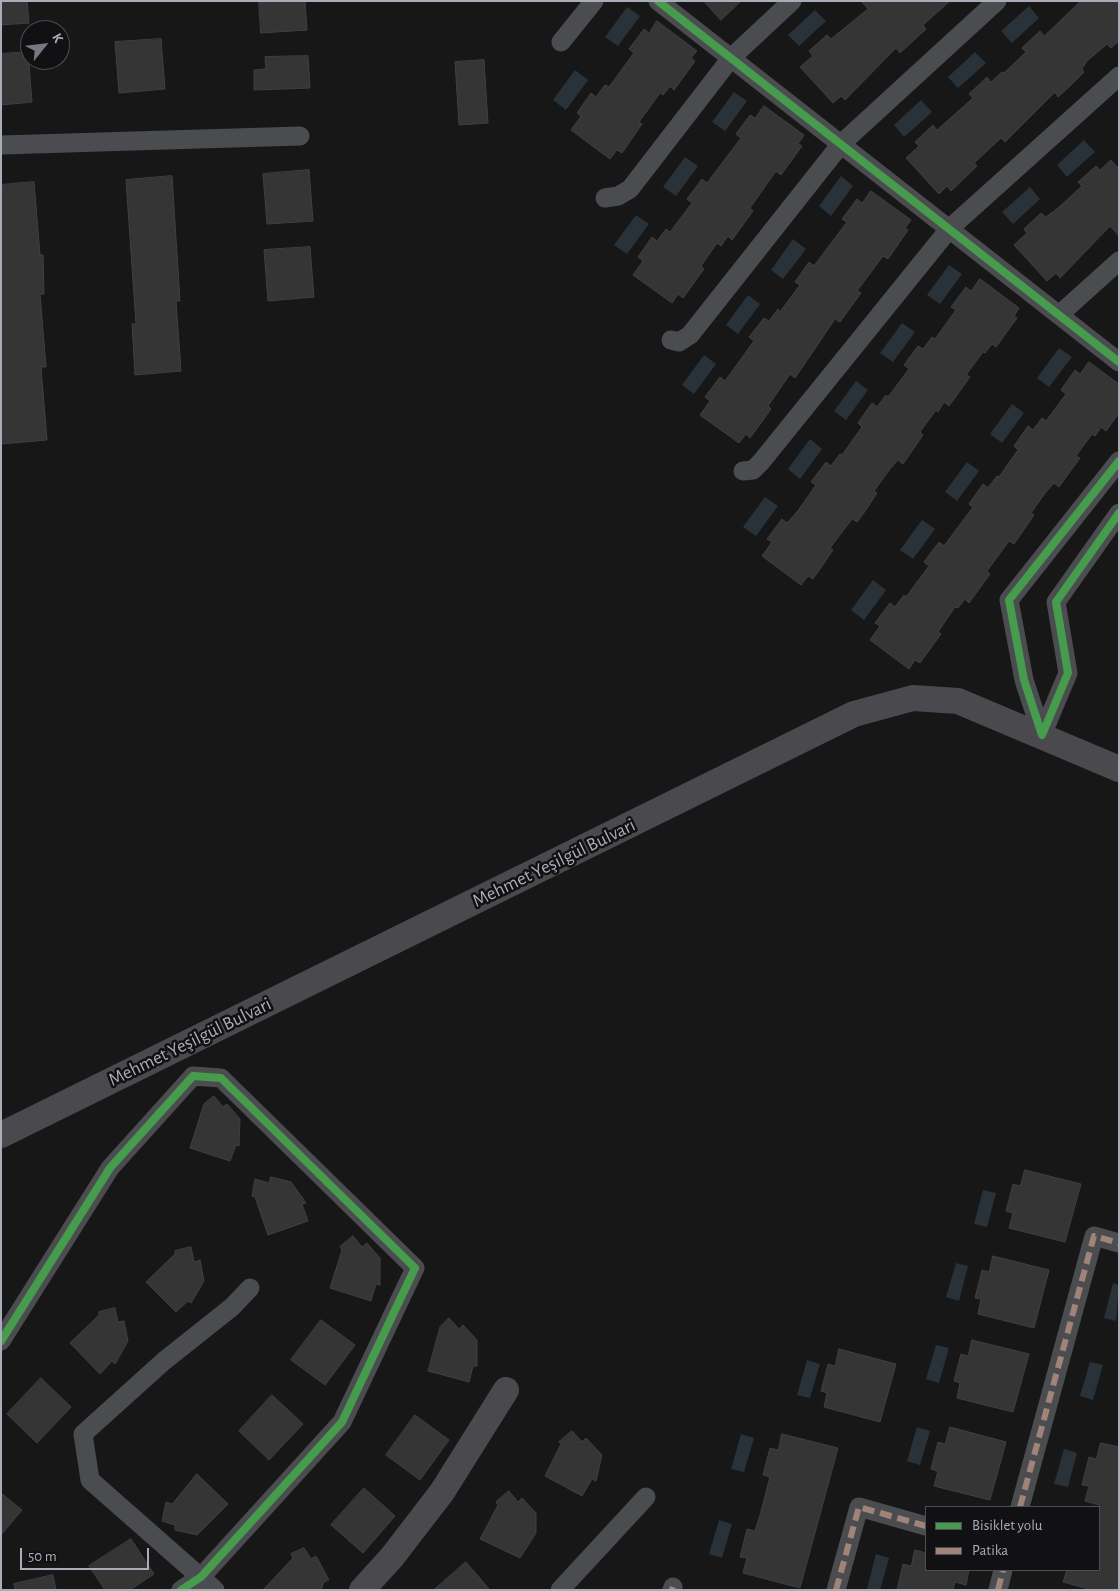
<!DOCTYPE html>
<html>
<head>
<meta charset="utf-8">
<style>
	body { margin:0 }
	#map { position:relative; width:1120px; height:1591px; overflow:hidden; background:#171717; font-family:"Alegreya Sans",sans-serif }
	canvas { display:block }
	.frame { position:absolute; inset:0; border:2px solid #a8adb8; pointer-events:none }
	.legend { position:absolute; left:925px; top:1506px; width:175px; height:65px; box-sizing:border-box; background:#111113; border:1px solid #4d4f55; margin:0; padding:6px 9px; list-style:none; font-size:15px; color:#a8adb8 }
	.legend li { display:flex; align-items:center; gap:10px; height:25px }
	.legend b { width:25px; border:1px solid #4d4f55 }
	.north { position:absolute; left:20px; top:20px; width:50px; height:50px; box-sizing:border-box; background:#111113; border:1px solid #4d4f55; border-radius:50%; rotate:61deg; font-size:14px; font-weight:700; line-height:20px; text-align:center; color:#a8adb8 }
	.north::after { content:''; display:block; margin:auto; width:18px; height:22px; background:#757880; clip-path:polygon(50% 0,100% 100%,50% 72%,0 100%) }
	.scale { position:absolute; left:20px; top:1548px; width:129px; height:22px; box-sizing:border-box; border:2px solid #a8adb8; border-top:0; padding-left:6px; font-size:15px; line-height:18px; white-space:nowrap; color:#a8adb8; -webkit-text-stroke:4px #111113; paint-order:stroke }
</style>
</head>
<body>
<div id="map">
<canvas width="1120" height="1591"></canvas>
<div class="frame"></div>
<ul class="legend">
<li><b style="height:6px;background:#469c4c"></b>Bisiklet yolu</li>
<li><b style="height:6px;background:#a18479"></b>Patika</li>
</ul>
<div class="north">K</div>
<div class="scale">50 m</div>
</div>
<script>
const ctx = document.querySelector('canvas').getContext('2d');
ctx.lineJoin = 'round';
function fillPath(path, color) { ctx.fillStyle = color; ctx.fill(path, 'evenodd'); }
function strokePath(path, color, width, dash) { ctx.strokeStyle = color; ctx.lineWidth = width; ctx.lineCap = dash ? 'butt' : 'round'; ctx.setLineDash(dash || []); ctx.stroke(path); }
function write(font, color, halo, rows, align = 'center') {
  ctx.font = font + ' "Alegreya Sans",sans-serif'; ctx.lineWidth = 5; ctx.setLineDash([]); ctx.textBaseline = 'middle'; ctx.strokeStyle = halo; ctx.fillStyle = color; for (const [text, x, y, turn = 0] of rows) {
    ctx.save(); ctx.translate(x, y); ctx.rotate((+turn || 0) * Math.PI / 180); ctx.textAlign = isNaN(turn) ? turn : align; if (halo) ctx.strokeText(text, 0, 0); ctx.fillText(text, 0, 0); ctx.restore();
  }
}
const water = new Path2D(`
	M1029 6 1039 18 1012 43 1001 31Z
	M627 7 640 16 618 46 605 37Z
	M815 10 826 21 799 46 788 35Z
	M975 52 986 63 958 88 948 77Z
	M575 70 588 80 566 110 553 100Z
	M734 92 747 101 725 131 712 122Z
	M921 100 932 112 904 137 894 125Z
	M1084 140 1095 152 1067 177 1057 165Z
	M685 157 698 166 676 196 663 187Z
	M841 176 853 186 831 216 819 206Z
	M1030 187 1040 199 1013 224 1002 212Z
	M636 215 649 224 627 254 614 245Z
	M793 239 806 249 783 279 771 270Z
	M949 265 962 274 940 304 927 295Z
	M748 295 760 304 738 334 726 325Z
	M902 323 915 332 893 362 880 353Z
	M1059 348 1072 357 1049 387 1037 378Z
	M704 355 716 364 694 394 682 385Z
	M856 381 868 390 846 420 834 411Z
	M1012 404 1024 413 1002 443 990 434Z
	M810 439 822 449 800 479 788 469Z
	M967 462 979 471 957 501 945 492Z
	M765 497 778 506 756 536 743 527Z
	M922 520 935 529 913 559 900 550Z
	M873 580 886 590 864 620 851 610Z
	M983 1190 996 1193 987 1227 974 1224Z
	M956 1263 968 1266 959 1301 946 1297Z
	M1113 1283 1119 1285 1116 1321 1104 1318Z
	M936 1345 949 1348 939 1383 926 1379Z
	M807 1360 820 1364 810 1398 797 1395Z
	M1090 1362 1103 1365 1093 1400 1080 1396Z
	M917 1427 930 1431 920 1465 907 1461Z
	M741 1434 754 1438 744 1472 731 1469Z
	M1064 1449 1077 1453 1068 1487 1054 1484Z
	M719 1520 732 1524 722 1558 709 1554Z
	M876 1554 889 1558 880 1590 867 1589Z`);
const building = new Path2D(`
	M1 1H27L29 23 1 25Z
	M259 1H305L307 30 261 33Z
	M704 1H741L721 20Z
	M861 1H950L923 25 926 29 900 53 896 48 845 100 841 96 833 103 800 67 813 56 809 51 827 35 831 39 868 9Z
	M1081 1H1119V41L1111 48 1107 44 1087 61 1082 69 1084 72 1070 86 1058 97 1055 92 1005 142 1001 138 974 163 977 166 951 191 947 186 939 194 906 158 919 146 915 142 933 125 937 130 973 98 969 94 987 77 991 82 1002 72 1004 73 1026 52 1022 48 1040 31 1044 36Z
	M657 21 697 51 691 58 695 61 674 90 670 86 663 95 660 93 639 122 642 124 622 153 617 150 610 159 571 130 581 116 577 113 591 93 596 97 605 85 609 87 634 53 629 49 644 29 649 33Z
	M161 39 165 89 119 93 115 42Z
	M28 52 32 102 1 105V54Z
	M308 56 310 88 254 90V70L266 69 265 57Z
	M484 60 488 123 459 125 455 62Z
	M764 106 804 135 798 144 802 146 781 175 776 171 750 208 753 211 732 240 728 236 721 246 717 243 701 266 704 269 683 298 678 294 672 303 633 275 643 261 638 257 652 237 657 241 666 229 670 232 692 203 687 199 702 179 707 183 741 138 736 134 750 115 755 118Z
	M1111 160 1119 169V236L1110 226 1060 278 1056 273 1047 281 1014 245 1027 233 1024 229 1041 213 1046 217 1058 208 1082 186 1078 182 1096 166 1100 170Z
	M309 170 313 221 267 224 263 174Z
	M172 176 180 301H176L181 371 135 375 132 324H136L126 180Z
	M34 182 40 255H43L44 294H40L46 367H41L47 440 1 444V185Z
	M871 191 911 220 905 228 908 230 888 259 883 256 857 291 861 293 840 322 835 319 795 378 790 374 768 406 771 409 750 438 746 434 739 443 700 415 710 401 705 397 720 377 725 381 754 341 749 337 764 318 769 321 778 309 780 312 800 285 795 282 809 262 814 266 847 222 842 219 857 199 862 203Z
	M310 247 314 297 268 301 264 250Z
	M980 279 1019 308 1014 316 1017 318 996 347 992 344 985 353 983 352 966 375 970 377 949 406 944 402 938 412 936 410 920 432 923 435 903 464 898 460 890 469 874 491 877 493 866 510 857 522 852 519 830 548 833 550 813 579 808 576 801 585 762 556 772 542 767 539 782 519 787 523 797 512 816 485 811 482 826 462 831 466 840 454 842 455 862 427 858 423 872 403 877 407 886 395 888 397 909 369 904 365 918 346 923 349 932 337 935 339 956 310 951 307 966 287 971 291Z
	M1089 362 1119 384V413L1106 431 1101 427 1095 436 1092 434 1076 456 1080 458 1059 487 1054 483 1046 492 1031 513 1034 515 1014 544 1009 541 987 571 990 574 969 603 965 599 958 608 955 607 938 632 941 634 920 663 915 660 909 669 870 640 880 626 875 623 890 603 895 607 904 595 906 597 929 566 924 562 939 542 944 546 973 507 969 504 983 484 988 488 997 476 999 477 1018 450 1014 446 1028 426 1033 430 1042 418 1046 421 1066 394 1061 390 1075 370 1080 374Z
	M214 1096 223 1107 227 1104 240 1119 239 1146 236 1145 230 1161 190 1148 204 1104Z
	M1025 1170 1081 1184 1065 1242 1009 1228 1013 1213 1006 1211 1013 1184 1020 1186Z
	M271 1177 291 1182 306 1203 302 1204 308 1221 268 1235 255 1197 252 1196 255 1179 269 1183Z
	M353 1236 362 1247 367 1243 380 1258V1285L376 1284 371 1301 330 1288 342 1250 340 1247Z
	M191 1247 194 1262 200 1260 204 1281 191 1303 188 1301 176 1312 146 1282 175 1254V1251Z
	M993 1256 1049 1270 1034 1328 978 1314 981 1299 975 1298 982 1270 989 1272Z
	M115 1308 118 1322 124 1321 128 1341 115 1364 112 1361 100 1374 70 1343 99 1315V1312Z
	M449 1318 459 1329 463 1325 477 1340V1366H473L469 1382 428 1371 440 1327Z
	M321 1320 355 1345 325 1385 291 1360Z
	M972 1340 1029 1354 1013 1412 957 1398 960 1383 954 1381 961 1354 968 1356Z
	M839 1349 896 1364 880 1422 824 1407 827 1393 821 1391 828 1364 835 1366Z
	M41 1378 71 1407 37 1443 7 1414Z
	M272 1395 303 1424 269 1460 239 1431Z
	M415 1415 449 1440 420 1480 386 1455Z
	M950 1427 1006 1442 990 1500 934 1486 938 1471 931 1469 938 1442 945 1444Z
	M572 1431 582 1442 586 1438 602 1455 596 1481 592 1479 582 1496 545 1476 561 1444 559 1442Z
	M782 1434 838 1448 800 1588 743 1573 747 1558 740 1557 747 1529 755 1531 760 1515 770 1477 763 1475 770 1448 778 1450Z
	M1101 1443 1119 1447V1590H1092L1063 1582 1067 1570H1099V1505L1085 1501 1089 1486 1082 1485 1089 1457 1096 1459Z
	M197 1474 228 1504 197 1535 175 1530V1525L162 1521 166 1502 172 1504Z
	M364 1488 395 1516 363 1553 331 1525Z
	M509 1491 518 1502 522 1498 536 1513V1533L520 1558 480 1539 498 1505 496 1502Z
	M1 1493 22 1510 1 1535Z
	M131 1539 154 1574 130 1590H105L89 1566Z
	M304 1548 311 1559 316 1556 329 1580 324 1582 321 1590H263L293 1558 291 1554Z
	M915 1550 926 1553V1570H969L966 1585 955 1582 953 1590H897L903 1564 911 1566Z
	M466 1562 490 1590H434Z
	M53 1575 56 1590H15L14 1584Z`);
const street = new Path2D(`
	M658 1 1119 362
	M561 42 594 1
	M1 145 300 136
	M605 198 618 196 630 189 731 58 792 1
	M1060 314 1119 261
	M671 340 679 342 690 335 841 144 997 1
	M1119 461 1009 600 1024 680 1042 735 1068 673 1056 602 1119 513
	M743 471 753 470 761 462 950 228 1119 76
	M1 1341 110 1168 193 1076 221 1078 415 1268 342 1422 201 1577 181 1590
	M1020 1507 1094 1236 1119 1243
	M215 1590 90 1480 83 1434 164 1361 232 1307 250 1288
	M560 1590 646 1497
	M672 1590 673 1587
	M836 1590 859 1507 926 1526
	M998 1590 1003 1570`);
const secondary = new Path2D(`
	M1 1135 854 714 913 698 958 701 1119 769
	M362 1590 392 1557 442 1492 506 1390`);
const quiet = new Path2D(`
	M1020 1507 1094 1236 1119 1243
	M672 1590 673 1587
	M836 1590 859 1507 926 1526
	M998 1590 1003 1570`);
const cycleway = new Path2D(`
	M658 1 1119 362
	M1119 461 1009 600 1024 680 1042 735 1068 673 1056 602 1119 513
	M1 1341 110 1168 193 1076 221 1078 415 1268 342 1422 201 1577 181 1590`);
const streetNames = [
	["Mehmet Yeşilgül Bulvari",554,863,-26],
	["Mehmet Yeşilgül Bulvari",190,1042,-26]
];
fillPath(water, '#2a3239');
fillPath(building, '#353536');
strokePath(building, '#3f4043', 1);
strokePath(street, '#4b4c50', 19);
strokePath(secondary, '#4a4a4e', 26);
strokePath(quiet, '#a18479', 6, [12, 6]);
strokePath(cycleway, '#469c4c', 8);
write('19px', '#a8adb8', '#111113', streetNames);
</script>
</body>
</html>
